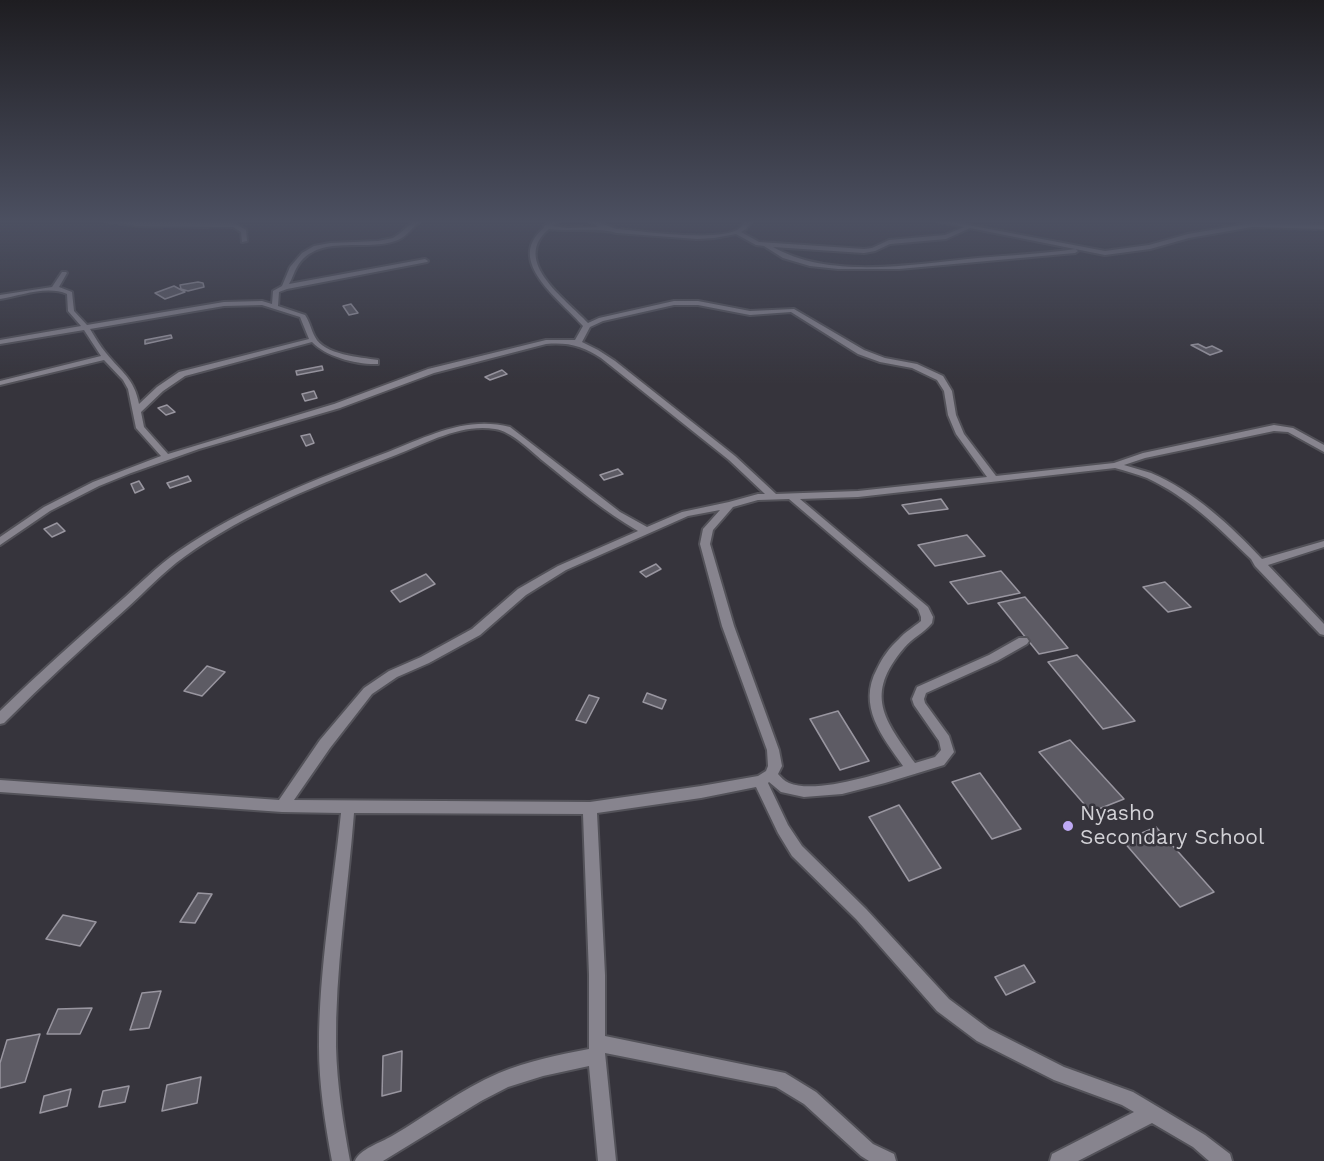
<!DOCTYPE html>
<html>
<head>
<meta charset="utf-8">
<style>
	body { margin:0 }
	canvas { display:block; background:#36343c }
</style>
</head>
<body>
<canvas width="1324" height="1161"></canvas>
<script>
const ctx = document.querySelector('canvas').getContext('2d');
ctx.lineJoin = 'round';
function fillPath(path, color) { ctx.fillStyle = color; ctx.fill(path, 'evenodd'); }
function strokePath(path, color, width, dash) { ctx.strokeStyle = color; ctx.lineWidth = width; ctx.lineCap = dash ? 'butt' : 'round'; ctx.setLineDash(dash || []); ctx.stroke(path); }
function write(font, color, halo, rows, align = 'center') {
  ctx.font = font + ' "Work Sans",sans-serif'; ctx.lineWidth = 5; ctx.setLineDash([]); ctx.textBaseline = 'middle'; ctx.strokeStyle = halo; ctx.fillStyle = color; for (const [text, x, y, turn = 0] of rows) {
    ctx.save(); ctx.translate(x, y); ctx.rotate((+turn || 0) * Math.PI / 180); ctx.textAlign = isNaN(turn) ? turn : align; if (halo) ctx.strokeText(text, 0, 0); ctx.fillText(text, 0, 0); ctx.restore();
  }
}
const building = new Path2D(`
	M198 282 203 283 204 287 188 291 181 289 180 285Z
	M174 286 185 292 165 299 155 293Z
	M351 304 358 313 349 315 343 306Z
	M171 335 172 338 145 344V340Z
	M1198 344 1206 348 1212 346 1222 351 1210 355 1191 345Z
	M322 366 323 370 297 375 296 371Z
	M502 370 507 374 490 380 485 377Z
	M314 391 317 398 305 401 302 394Z
	M167 405 175 412 166 415 158 408Z
	M310 434 314 443 306 446 301 436Z
	M618 469 623 474 604 480 600 475Z
	M188 476 191 481 170 488 167 483Z
	M139 481 144 489 135 493 131 484Z
	M941 499 948 509 909 514 902 505Z
	M57 523 65 531 52 537 44 529Z
	M967 535 985 556 935 566 918 545Z
	M656 564 661 569 646 577 640 572Z
	M1001 571 1020 593 968 604 950 582Z
	M426 574 435 584 400 602 391 591Z
	M1165 582 1191 607 1168 612 1143 587Z
	M1025 597 1068 648 1039 654 998 603Z
	M1077 655 1135 721 1103 729 1048 662Z
	M207 666 225 672 202 696 184 691Z
	M647 693 666 700 662 709 643 702Z
	M589 695 599 698 586 723 576 720Z
	M838 711 869 761 840 770 810 719Z
	M1070 740 1124 799 1091 812 1039 752Z
	M980 773 1021 829 992 839 952 782Z
	M899 805 941 868 909 881 869 817Z
	M1156 827 1214 892 1180 907 1123 841Z
	M198 893 212 894 195 923 180 922Z
	M63 915 96 922 80 946 46 939Z
	M1024 965 1035 982 1006 995 995 977Z
	M161 991 149 1028 130 1030 142 993Z
	M92 1008 80 1034H47L58 1009Z
	M40 1034 25 1082 0 1088V1063L7 1040Z
	M402 1051 401 1091 382 1096 383 1056Z
	M201 1077 197 1103 162 1111 167 1085Z
	M129 1086 125 1102 99 1107 103 1091Z
	M71 1089 67 1106 40 1113 44 1096Z`);
const minor = new Path2D(`
	M105 221 234 223 246 230 247 241 242 242 241 232 233 227 139 226Z
	M414 221H420C413 227 407 236 398 240 366 253 318 232 297 267 294 272 292 279 289 284L425 259 428 261 427 262 287 289 279 292 278 306 305 315C310 322 311 330 315 337 324 355 360 357 378 360V364C358 365 326 357 312 342L185 376 163 391 141 412 144 427 168 454 334 404 428 369 546 340H575L583 326C562 301 503 261 544 228V226L553 221H559L553 226 567 228 598 227 589 221C598 220 608 227 617 229 642 231 722 243 740 228 742 227 745 222 746 221H752L746 229 741 232 759 242 864 249 872 248 889 240 945 235 964 227 938 221H947L1105 251 1149 245 1188 234 1252 223 1324 225V229L1252 227 1189 238 1150 249 1105 255 970 228 946 239 890 244 875 251 864 253 773 247C831 280 915 264 978 258 1010 255 1043 254 1075 249L1078 251 1075 253 899 269H838L810 266 783 258 764 246 756 245 736 234 714 238 697 239 617 233C595 227 572 232 549 229 510 261 566 299 588 323L599 318 674 301H698L750 311 794 309 864 350 885 358 917 364 943 376 952 391 956 415 964 434 996 476 1114 463 1143 453 1274 425 1293 428 1324 445V452L1288 432 1274 431 1145 458 1124 465C1133 468 1142 470 1151 473 1194 491 1231 526 1262 559L1324 541V547L1268 565 1324 624V635L1320 634 1255 566 1251 559C1219 528 1188 497 1147 478 1137 474 1126 471 1115 468L858 497 800 499 928 607 933 617 932 623C924 633 912 638 904 648 864 695 884 719 915 763L935 757 941 750 939 741 914 705 912 699 917 687 989 655 1019 638H1027L1029 641 1027 644 997 661 926 693 924 699 925 703 949 736 954 752 944 765 885 783 842 794 804 797 781 792 769 782 768 783 788 825 802 846 866 909 949 999 989 1029 1064 1067 1133 1092 1205 1135 1230 1154 1232 1161H1209L1193 1147 1152 1123 1078 1161H1050L1052 1154 1134 1112 1122 1105 1054 1080 977 1041 937 1011 856 919 792 856 778 833 756 787 701 798 597 813 605 975V1036L785 1073 816 1092 873 1144 894 1154 896 1161H869L861 1156 804 1104 776 1087 605 1053 616 1161H598L589 1066 543 1076 508 1087 481 1101 383 1161H355C360 1149 380 1143 392 1136 428 1115 461 1089 499 1073 528 1061 558 1055 589 1049V975L583 814 354 813C348 891 335 969 336 1047 337 1085 343 1123 350 1161H332C325 1123 319 1085 319 1047 319 969 333 890 341 813L282 812 0 792V780L279 800 320 740 364 688 389 671 421 657 472 629 518 589 558 566 638 531C604 511 574 486 543 461 531 451 511 431 495 429 462 423 426 443 396 455 323 483 247 511 184 557 163 572 146 591 127 608 85 645 44 683 4 723L0 724V711C38 674 77 639 117 604 138 586 157 566 179 551 243 507 316 479 388 452 429 436 466 416 510 427L620 512 647 527 682 512 729 502 758 494H765L729 460 601 358C583 346 568 342 546 344L434 373 340 408 199 449 131 473 99 486 50 511 0 545V537L44 507 93 482 161 456 136 428 128 389 123 380 104 360 0 385V381L101 356 84 330 0 344V340L81 326 68 311 67 294C47 285 20 296 0 299V295L52 287 62 272H66L67 273 59 287 72 292 74 311 87 325 224 302 262 301 272 304 273 291 282 286 290 267 302 253 314 246 330 243 378 241 393 238 399 234ZM262 305 300 317 309 339 179 372 157 387 139 404C134 378 122 373 106 353 100 346 95 337 90 329L224 306ZM674 305H698L750 315 791 312 858 354 880 362 912 368 937 380 944 391 948 415 956 434 987 477 858 491 776 494 735 456 615 361 598 350 582 342 590 327 603 321ZM789 499 918 609 921 617V621C914 627 905 632 899 639 890 647 882 658 877 669 857 706 882 736 903 766 875 775 815 794 789 783 784 781 781 777 778 774L782 766 779 750 734 626 710 544 713 530 733 507 758 500ZM720 510 703 529 700 544 722 626 767 750 768 766 766 771 758 776 701 786 590 802 294 800 330 748 372 694 397 677 429 663 480 635 526 595 566 570 688 516Z`);
const markers = [
	[1068,826,6,"#bea9f4"]
];
const nearPoinames = [
	["Nyasho",1080,814],
	["Secondary School",1080,838]
];
fillPath(building, '#5d5b64');
strokePath(building, '#9996a0', 1.5);
strokePath(minor, '#535259', 4);
fillPath(minor, '#87848e');
const sky = ctx.createLinearGradient(0, 0, 0, 383);
sky.addColorStop(0, '#1e1d21');
sky.addColorStop(0.58, '#4c5061');
sky.addColorStop(1, '#4c506100');
ctx.fillStyle = sky;
ctx.fillRect(0, 0, 1324, 383);
for (const [x, y, r, color] of markers) { const dot = new Path2D(); dot.arc(x, y, r, 0, 2 * Math.PI); ctx.fillStyle = color; ctx.fill(dot); strokePath(dot, '#36343c', 2); }
write('21px', '#d2d1d6', '#36343c', nearPoinames, 'left');
</script>
</body>
</html>
